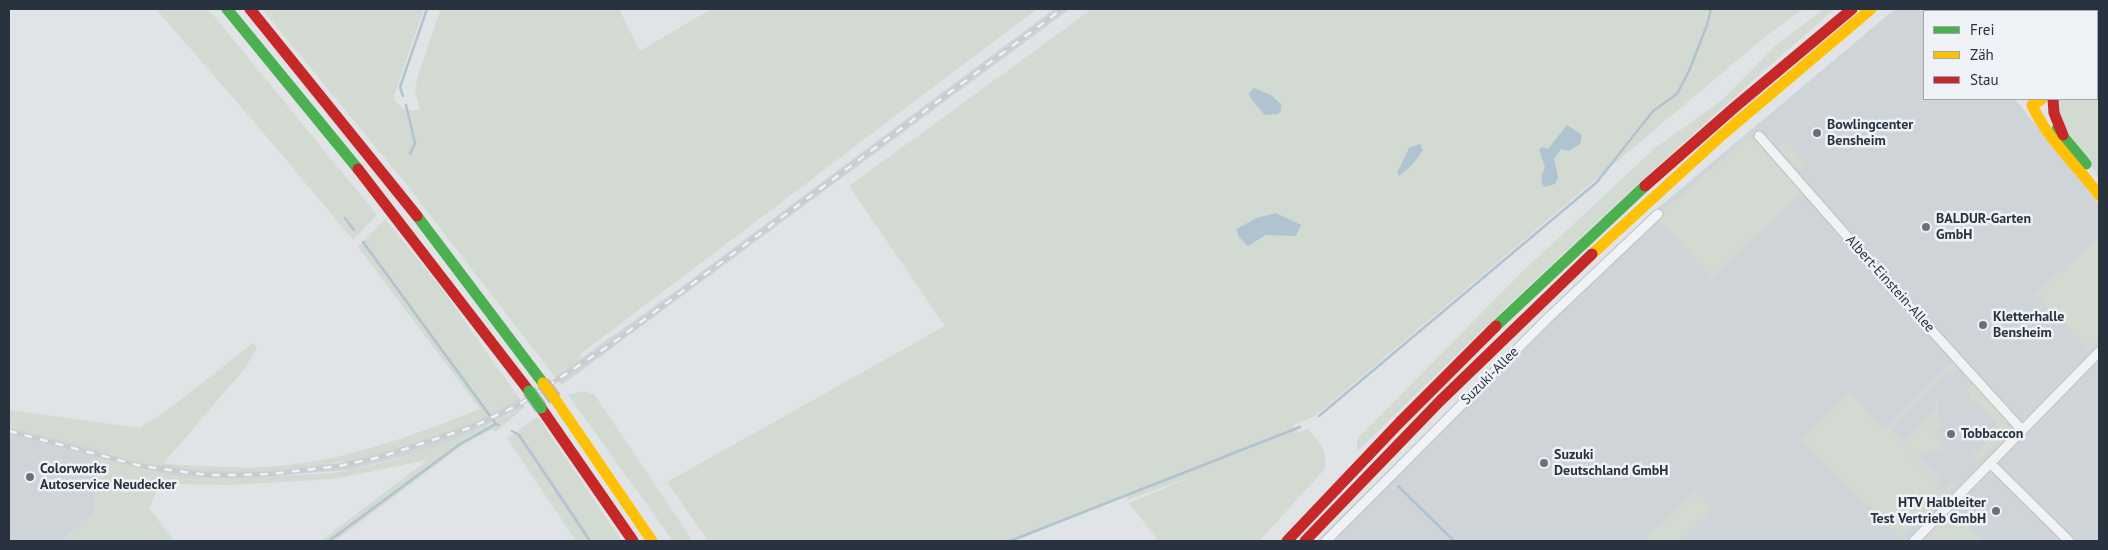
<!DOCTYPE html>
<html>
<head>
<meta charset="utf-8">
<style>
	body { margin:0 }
	#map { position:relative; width:2108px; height:550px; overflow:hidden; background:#e1e4e6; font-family:"PT Sans",sans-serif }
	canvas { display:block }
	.frame { position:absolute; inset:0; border:10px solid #28333f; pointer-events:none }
	.legend { position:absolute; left:1923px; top:10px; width:175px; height:90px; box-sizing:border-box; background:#eff2f6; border:1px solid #9fa6ad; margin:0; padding:6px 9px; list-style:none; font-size:15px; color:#28333f }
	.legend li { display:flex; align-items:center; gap:10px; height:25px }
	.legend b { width:25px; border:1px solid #9fa6ad }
</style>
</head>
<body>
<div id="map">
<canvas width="2108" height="550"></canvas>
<div class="frame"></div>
<ul class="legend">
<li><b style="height:6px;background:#4caf50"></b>Frei</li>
<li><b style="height:6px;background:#ffc107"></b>Zäh</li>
<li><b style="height:6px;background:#c62828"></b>Stau</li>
</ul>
</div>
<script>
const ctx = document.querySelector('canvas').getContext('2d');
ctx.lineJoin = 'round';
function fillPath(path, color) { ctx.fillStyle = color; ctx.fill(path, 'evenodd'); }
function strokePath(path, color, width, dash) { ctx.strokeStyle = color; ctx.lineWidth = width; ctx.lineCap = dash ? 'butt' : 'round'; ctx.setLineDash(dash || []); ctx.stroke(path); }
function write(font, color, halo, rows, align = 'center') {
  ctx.font = font + ' "PT Sans",sans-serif'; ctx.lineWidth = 5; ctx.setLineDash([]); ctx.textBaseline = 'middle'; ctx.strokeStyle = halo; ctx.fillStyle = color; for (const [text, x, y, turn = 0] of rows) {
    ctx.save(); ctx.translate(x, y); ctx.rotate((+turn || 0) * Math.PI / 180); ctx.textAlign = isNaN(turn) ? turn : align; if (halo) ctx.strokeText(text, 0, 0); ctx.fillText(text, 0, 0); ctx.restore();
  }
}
const built = new Path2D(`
	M1054 9H1070L562 385 555 377 680 288Z
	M1895 9H1945L1947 11H1924V99H2015L2099 204V541H1317L1459 400 1652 213Z
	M519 398 525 407 464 436 425 451 349 470 242 478H184L98 463 94 512 62 541H9V427L190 469 262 471 339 463 476 421Z`);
const green = new Path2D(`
	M156 9H206L214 16 377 215 353 240 261 130Z
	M262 9H424L393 99 404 110H420L415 90 418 75 441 9H619L640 51 711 9H1037L579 355 582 359 555 377 407 185Z
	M1092 9H1803L1766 36 1315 416 1293 425 1298 432 1308 429C1321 444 1327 449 1325 469L1259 541H1158L1129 503 1196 475 1128 500 1126 495 1014 541H708L667 482 945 326 849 186Z
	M1824 9H1835C1670 151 1512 299 1357 452V439L1523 271 1655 148 1722 100 1775 46Z
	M1963 9H2076V11H1965Z
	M2093 9H2099V178L2063 124 2057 99H2097V11Z
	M1746 139H1754L1758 141 1804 191 1712 277 1658 220 1664 215 1663 211Z
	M1785 140 1806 163 1800 169 1778 148Z
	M385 219 442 289 519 398C504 406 490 415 475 421 383 460 262 485 164 464 196 465 230 469 263 467 339 463 410 437 480 409L358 247Z
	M2099 237V340L2089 350 2035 294Z
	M253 343 257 348 245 368 163 464 156 474C194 480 232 479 270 476 297 475 324 475 350 470 412 458 470 436 525 407L496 432 491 430 464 444 335 541H321L427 460 334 479 230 485 160 484 149 508 174 541H62L94 512 99 449 9 427V410L140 428 169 409Z
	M1953 361 1959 367 1952 376 1947 372 1891 429 1904 442 1937 409 1934 404 1937 401 1941 429H1935L1936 441 1941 442 1942 453 1940 450 1928 451V454L1922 451 1917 456 1940 478 1939 480 1945 486 1951 482 1955 485 1949 492 1895 439 1946 492 1901 537 1801 440 1850 393 1885 430Z
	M1974 384C1982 393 2011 417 2007 430 2005 438 1983 457 1976 464L1973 448 1977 452 1997 432 1993 427 1997 424 1974 399 1970 402 1969 388Z
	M583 391 594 394 693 541H673L568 395Z
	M538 417 617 534 622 541H576L507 438Z
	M1695 491 1713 508 1679 541H1642Z
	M1953 510 1983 541H1922Z`);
const water = new Path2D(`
	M1254 88 1271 95 1281 104V110L1278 114 1265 115 1251 99 1249 93Z
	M1567 125 1582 135 1580 144 1569 151 1561 149 1554 159 1558 177 1555 184 1544 187C1540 180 1541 175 1545 168L1539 149 1543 147 1548 149Z
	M1420 144 1423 150 1413 164 1399 176 1397 173 1409 148Z
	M1276 213 1301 225 1296 236 1266 235 1248 246 1239 237 1236 229 1257 218Z`);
const stream = new Path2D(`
	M403 96 400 87 427 9
	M406 105 415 143 410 154
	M345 218 354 230
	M363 242 496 424
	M1319 416 1597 182 1653 111 1677 94 1689 71 1707 25 1711 9
	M512 431 519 435 590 541
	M1398 486 1454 541
	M329 541 460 444 496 424 499 425
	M1010 541 1300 427`);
const street = new Path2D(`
	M1759 136 1874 267 2022 430
	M1990 463 2069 541
	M1326 541 1546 320 1658 214
	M1914 541 2099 352`);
const fast = new Path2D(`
	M227 9 358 169
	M2057 129 2086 164
	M417 216 543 383
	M1496 326 1645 186`);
const slow = new Path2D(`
	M2090 9V11
	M2032 105C2047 139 2077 165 2099 195
	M2032 105 2042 99
	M1592 254 1722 135 1871 9
	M555 399 652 541`);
const jam = new Path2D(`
	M250 9 417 216
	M1953 9 1955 11
	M2053 99 2054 113 2063 135
	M358 169 529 391
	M1645 186 1735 107 1852 9
	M541 408 633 541
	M1287 541 1400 422 1496 326
	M1305 541 1440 401 1592 254`);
const rail = new Path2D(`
	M9 431 141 466 207 475H235L271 474 339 466 381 457 472 427 520 404 610 345 1062 9`);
const fastBridge = new Path2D(`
	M529 391 541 408`);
const slowBridge = new Path2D(`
	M543 383 555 399`);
const markers = [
	[1817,133,5,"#697179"],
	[1926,227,5,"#697179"],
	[1983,325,5,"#697179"],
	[1951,434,5,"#697179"],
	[1544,463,5,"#697179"],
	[30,477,5,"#697179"],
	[1996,511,5,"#697179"]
];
const poiNames = [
	["Bowlingcenter",1827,125],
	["Bensheim",1827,141],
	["BALDUR-Garten",1936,219],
	["GmbH",1936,235],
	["Kletterhalle",1993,317],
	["Bensheim",1993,333],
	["Tobbaccon",1961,434],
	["Suzuki",1554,455],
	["Deutschland GmbH",1554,471],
	["Colorworks",40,469],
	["Autoservice Neudecker",40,485],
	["HTV Halbleiter",1986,503,"right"],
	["Test Vertrieb GmbH",1986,519,"right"]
];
const streetNames = [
	["Albert-Einstein-Allee",1890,284,48],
	["Suzuki-Allee",1490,376,-45]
];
fillPath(built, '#cfd4d9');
fillPath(green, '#d3dad2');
fillPath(water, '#b0c3d0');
strokePath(stream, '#b0c3d0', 2.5);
strokePath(street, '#bfc2c4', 11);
strokePath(street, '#f0f2f3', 9);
strokePath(fast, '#4caf50', 11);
strokePath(slow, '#ffc107', 11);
strokePath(jam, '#c62828', 11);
strokePath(rail, '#caccce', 4.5);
strokePath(rail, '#eff2f6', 2.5, [8]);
strokePath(fastBridge, '#b3b7bb', 14, []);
strokePath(slowBridge, '#b3b7bb', 14, []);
strokePath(fastBridge, '#4caf50', 11);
strokePath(slowBridge, '#ffc107', 11);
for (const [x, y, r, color] of markers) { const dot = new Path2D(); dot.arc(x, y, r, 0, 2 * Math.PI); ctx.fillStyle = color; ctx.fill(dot); strokePath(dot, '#eff2f6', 2); }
write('bold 14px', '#28333f', '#eff2f6', poiNames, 'left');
write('14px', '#28333f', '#eff2f6', streetNames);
</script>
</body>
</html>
